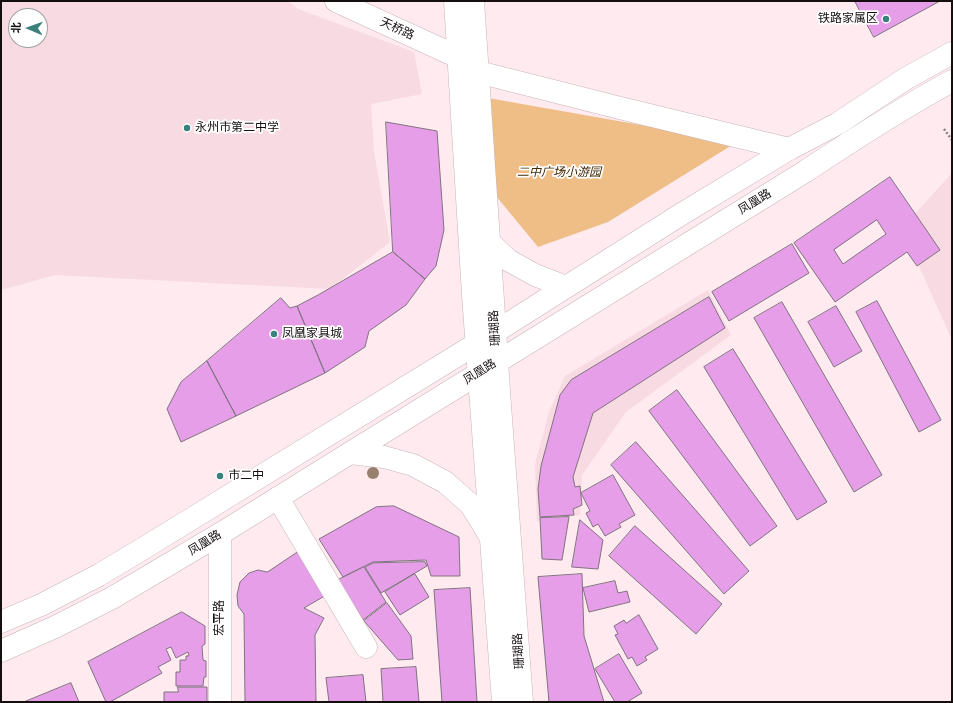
<!DOCTYPE html>
<html>
<head>
<meta charset="utf-8">
<style>
	body { margin:0 }
	#map { position:relative; width:953px; height:703px; overflow:hidden; background:#feeaef; font-family:Bitter,"Noto Sans SC",serif }
	canvas { display:block }
	.frame { position:absolute; inset:0; border:2px solid #140e0f; pointer-events:none }
	.north { position:absolute; left:8px; top:8px; width:40px; height:40px; box-sizing:border-box; background:#fff; border:1px solid #a19f9f; border-radius:50%; rotate:272deg; font-size:11px; font-weight:700; line-height:16px; text-align:center; color:#140e0f }
	.north::after { content:''; display:block; margin:auto; width:14px; height:18px; background:#3b817b; clip-path:polygon(50% 0,100% 100%,50% 72%,0 100%) }
</style>
</head>
<body>
<div id="map">
<canvas width="953" height="703"></canvas>
<div class="frame"></div>
<div class="north">北</div>
</div>
<script>
const ctx = document.querySelector('canvas').getContext('2d');
ctx.lineJoin = 'round';
function fillPath(path, color) { ctx.fillStyle = color; ctx.fill(path, 'evenodd'); }
function strokePath(path, color, width, dash) { ctx.strokeStyle = color; ctx.lineWidth = width; ctx.lineCap = dash ? 'butt' : 'round'; ctx.setLineDash(dash || []); ctx.stroke(path); }
function write(font, color, halo, rows, align = 'center') {
  ctx.font = font + ' Bitter,"Noto Sans SC",serif'; ctx.lineWidth = 3.5; ctx.setLineDash([]); ctx.textBaseline = 'middle'; ctx.strokeStyle = halo; ctx.fillStyle = color; for (const [text, x, y, turn = 0] of rows) {
    ctx.save(); ctx.translate(x, y); ctx.rotate((+turn || 0) * Math.PI / 180); ctx.textAlign = isNaN(turn) ? turn : align; if (halo) ctx.strokeText(text, 0, 0); ctx.fillText(text, 0, 0); ctx.restore();
  }
}
const built = new Path2D(`
	M1 1H288L298 9 414 52 422 94 371 104 374 152 390 242 330 289 55 275 1 290ZM16 16H40V40H16Z
	M952 173V340L902 228Z
	M708 290 731 335 626 412 582 475 580 515 537 521 535 464 549 412 565 376Z`);
const green = new Path2D(`
	M488 98 737 142 608 222 538 247 496 196Z`);
const building = new Path2D(`
	M855 1H940L874 37Z
	M386 122 437 131 444 230 436 266 425 279 393 252Z
	M890 177 940 250 917 266 907 252 835 302 794 243ZM877 220 886 234 843 264 834 250Z
	M792 244 809 273 729 321 712 292Z
	M393 252 425 279 406 305 369 331 365 347 325 373 297 306 318 295Z
	M709 297 725 328 593 413 573 477 575 487 580 486 582 505 573 509 574 515 540 517 538 489 541 466 560 395 571 380Z
	M281 298 290 308 297 306 325 373 236 416 207 361Z
	M877 301 941 420 919 432 856 312Z
	M782 302 882 475 854 492 754 318Z
	M836 306 862 351 834 367 808 322Z
	M733 349 827 502 797 520 704 367Z
	M207 361 236 416 181 442 167 409 181 382Z
	M677 390 777 526 750 546 649 411Z
	M636 442 749 571 724 594 611 465Z
	M613 475 635 515 619 524 621 527 605 536 598 524 593 527 586 513 590 511 581 493Z
	M394 506 459 537 460 576H431L426 560 373 562 343 577 319 539 376 507Z
	M569 517 562 560 542 559 540 518Z
	M580 520 603 540 598 569 572 567Z
	M635 526 722 604 696 634 609 556Z
	M301 550 328 594 304 608 324 618 315 635 316 702H245L244 614 238 606 237 595 240 582 249 573 258 570 267 572Z
	M425 562 427 566 381 593 365 567 373 563Z
	M364 567 386 602 363 620 338 580Z
	M415 574 429 597 400 615 385 592Z
	M582 574 584 636 604 702H549L538 577Z
	M615 581 618 593 627 591 630 602 589 612 583 588Z
	M470 588 477 702H442L434 590Z
	M387 603 411 636 413 659 398 660 364 621Z
	M182 612 205 626V644L202 646 203 660 206 661V677H204L203 686H176V672H180V660H186V656H189L188 652 176 658 171 647 166 649 171 660 158 667 162 673 110 702H106L88 662Z
	M639 615 658 649 645 657 647 660 637 666 632 657 628 659 615 635 618 634 614 626 624 620 626 623Z
	M619 654 642 693 627 702H615L595 669Z
	M416 667 419 702H383L381 669Z
	M363 675 366 702H329L326 678Z
	M71 683 79 702H24Z
	M178 687H207V702H164V692H178Z`);
const path = new Path2D(`
	M944 129 952 140`);
const minor = new Path2D(`
	M336 1 458 57
	M478 72 620 108 789 149
	M278 498 366 647
	M220 534V702`);
const major = new Path2D(`
	M455 1 473 295 503 702
	M473 1 500 405 522 702
	M489 242 508 260 535 275 566 287
	M350 453 384 457 413 465 445 482 471 505 488 533
	M1 622 41 605 99 575 144 548 476 344 680 215 789 149 837 124 905 79 952 53
	M1 651 55 627 112 598 220 534 350 453 806 171C854 139 902 108 952 81`);
const trees = [
	[373,473]
];
const markers = [
	[886,19,4,"#3b817b"],
	[187,128,4,"#3b817b"],
	[274,334,4,"#3b817b"],
	[220,476,4,"#3b817b"]
];
const poiNames = [
	["铁路家属区",878,19,"right"],
	["永州市第二中学",195,128],
	["凤凰家具城",282,334],
	["市二中",228,476]
];
const streetNames = [
	["天桥路",397,29,25],
	["凤凰路",755,202,-31],
	["珊瑚路",495,328,-94],
	["凤凰路",480,372,-32],
	["凤凰路",205,543,-31],
	["宏平路",220,618,-90],
	["珊瑚路",519,651,-94]
];
const parkNames = [
	["二中广场小游园",559,173]
];
fillPath(built, '#f8dae2');
fillPath(green, '#eebe86');
fillPath(building, '#e59ee7');
strokePath(building, '#807380', 1);
strokePath(minor, '#c8b4b9', 23);
strokePath(major, '#c8b4b9', 23);
strokePath(path, '#8c7f82', 2.5, [2, 2]);
strokePath(minor, '#fff', 22);
strokePath(major, '#fff', 22);
ctx.fillStyle = '#97806e';
for (const [x, y] of trees) { ctx.beginPath(); ctx.arc(x, y, 6, 0, 2 * Math.PI); ctx.fill(); }
for (const [x, y, r, color] of markers) { const dot = new Path2D(); dot.arc(x, y, r, 0, 2 * Math.PI); ctx.fillStyle = color; ctx.fill(dot); strokePath(dot, '#fff', 1.5); }
write('12px', '#140e0f', '#fff', poiNames, 'left');
write('12px', '#140e0f', '#fff', streetNames);
write('italic 12px', '#432904', '#fff', parkNames);
</script>
</body>
</html>
